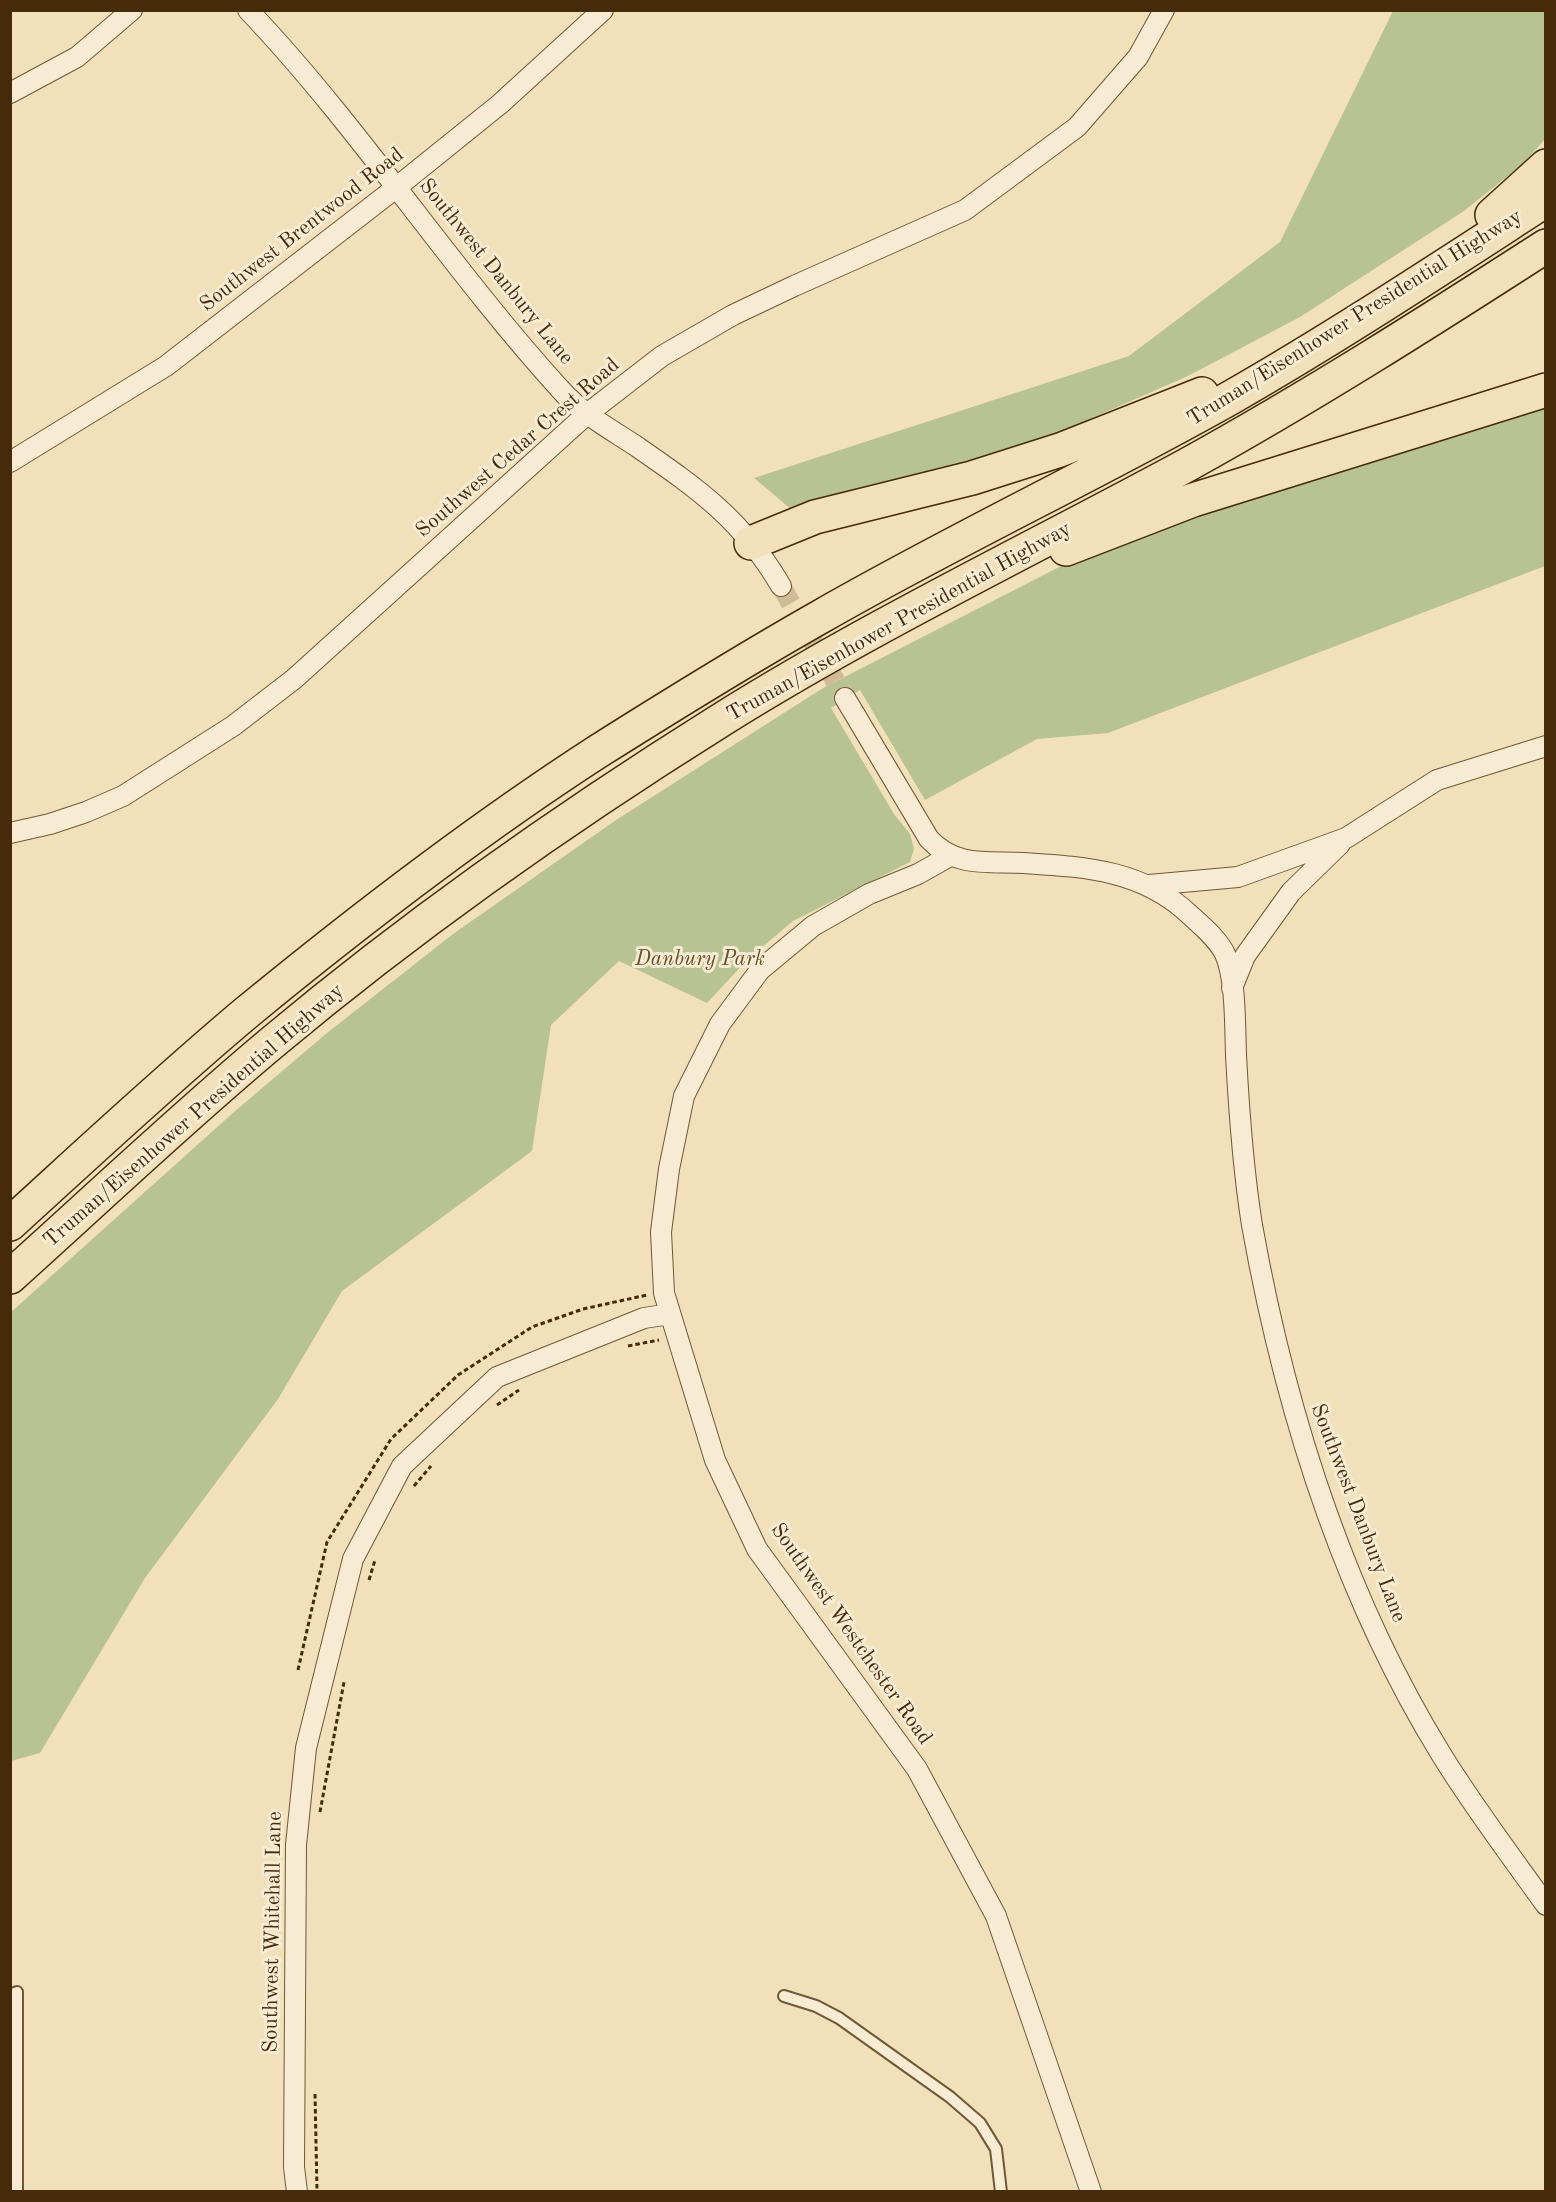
<!DOCTYPE html>
<html>
<head>
<meta charset="utf-8">
<style>
	body { margin:0 }
	#map { position:relative; width:1556px; height:2202px; overflow:hidden; background:#f2e0bb; font-family:"Old Standard TT",serif }
	canvas { display:block }
	.frame { position:absolute; inset:0; border:12px solid #452b09; pointer-events:none }
</style>
</head>
<body>
<div id="map">
<canvas width="1556" height="2202"></canvas>
<div class="frame"></div>
</div>
<script>
const ctx = document.querySelector('canvas').getContext('2d');
ctx.lineJoin = 'round';
function fillPath(path, color) { ctx.fillStyle = color; ctx.fill(path, 'evenodd'); }
function strokePath(path, color, width, dash) { ctx.strokeStyle = color; ctx.lineWidth = width; ctx.lineCap = dash ? 'butt' : 'round'; ctx.setLineDash(dash || []); ctx.stroke(path); }
function write(font, color, halo, rows, align = 'center') {
  ctx.font = font + ' "Old Standard TT",serif'; ctx.lineWidth = 6; ctx.setLineDash([]); ctx.textBaseline = 'middle'; ctx.strokeStyle = halo; ctx.fillStyle = color; for (const [text, x, y, turn = 0] of rows) {
    ctx.save(); ctx.translate(x, y); ctx.rotate((+turn || 0) * Math.PI / 180); ctx.textAlign = isNaN(turn) ? turn : align; if (halo) ctx.strokeText(text, 0, 0); ctx.fillText(text, 0, 0); ctx.restore();
  }
}
const green = new Path2D(`
	M1393 11H1545V139L1525 162 1464 211 1300 317 1188 376 1012 453 792 510 754 478 1129 356 1280 242Z
	M1545 402V566L1108 733 1037 739 925 800 860 690 831 708 894 814 910 834 914 849 910 862 793 921 747 960 707 1003 619 961 551 1025 532 1151 342 1291 278 1399 145 1578 40 1753 11 1761 10 1313 234 1112 327 1033 453 934 616 820 823 688 1069 562 1142 533Z`);
const streetTunnel = new Path2D(`
	M781 586 845 698`);
const path = new Path2D(`
	M628 1346 659 1340
	M497 1405 519 1390
	M414 1486 431 1466
	M369 1580 375 1560
	M298 1670 327 1542 391 1439 458 1375 532 1327 583 1309 647 1295
	M320 1812 344 1682
	M315 2094 317 2190`);
const lane = new Path2D(`
	M10 1995 17 1992V2192
	M784 1996 816 2006 839 2018 950 2097 980 2123 996 2149 1001 2192`);
const street = new Path2D(`
	M248 10C361 129 450 268 560 389 581 413 610 429 636 446 698 489 742 519 781 586
	M10 93 77 57 132 10
	M10 462 166 366 397 187 500 104 603 10
	M845 698 929 839C956 868 988 861 1024 863 1086 867 1142 870 1189 914 1201 925 1218 939 1225 954 1236 978 1235 1028 1236 1055 1239 1112 1243 1169 1252 1225 1285 1410 1342 1593 1441 1754 1473 1806 1510 1855 1546 1905
	M10 833 50 824 86 812 123 796 233 726 294 679 587 414 662 356 733 315 794 286 965 210 1077 127 1138 57 1164 10
	M950 856 918 874 869 894 813 926 760 970 720 1024 684 1096 669 1169 661 1232 664 1293 715 1460 757 1549 917 1769 996 1916 1091 2192
	M1149 885 1238 877 1346 838 1437 780 1546 746
	M1232 988 1245 956 1291 892 1340 844
	M297 2192 294 2167 296 1845 306 1748 353 1559 402 1466 497 1377 644 1318 670 1314`);
const highway = new Path2D(`
	M1492 215 1546 166
	M751 543 815 517 972 478 1060 450 1202 394
	M1066 549 1193 500 1546 390
	M10 1224C88 1153 165 1081 246 1013 358 921 475 831 597 752 670 706 744 660 820 617 954 540 1095 474 1230 398 1338 336 1441 268 1546 200
	M10 1277C98 1198 184 1116 274 1041 415 923 566 817 721 720 871 626 1032 549 1187 465 1310 397 1428 322 1546 246`);
const streetNames = [
	["Southwest Brentwood Road",302,230,-38],
	["Southwest Danbury Lane",496,272,51],
	["Truman/Eisenhower Presidential Highway",1355,318,-32],
	["Southwest Cedar Crest Road",518,448,-41],
	["Truman/Eisenhower Presidential Highway",899,622,-29],
	["Truman/Eisenhower Presidential Highway",194,1116,-41],
	["Southwest Danbury Lane",1358,1513,69],
	["Southwest Westchester Road",851,1634,55],
	["Southwest Whitehall Lane",273,1932,-89]
];
const parkNames = [
	["Danbury Park",700,959]
];
fillPath(green, '#b8c392');
strokePath(streetTunnel, '#cfbc97', 20, [20, 10]);
strokePath(lane, '#705836', 14);
strokePath(street, '#705836', 22);
strokePath(highway, '#452b09', 36);
strokePath(path, '#452b09', 3, [4.5, 3]);
strokePath(lane, '#f7ebd3', 10);
strokePath(street, '#f7ebd3', 20);
strokePath(highway, '#f2e0bb', 33);
write('21px', '#452b09', '#f7ebd3', streetNames);
write('italic 21px', '#62512b', '#f7ebd3', parkNames);
</script>
</body>
</html>
